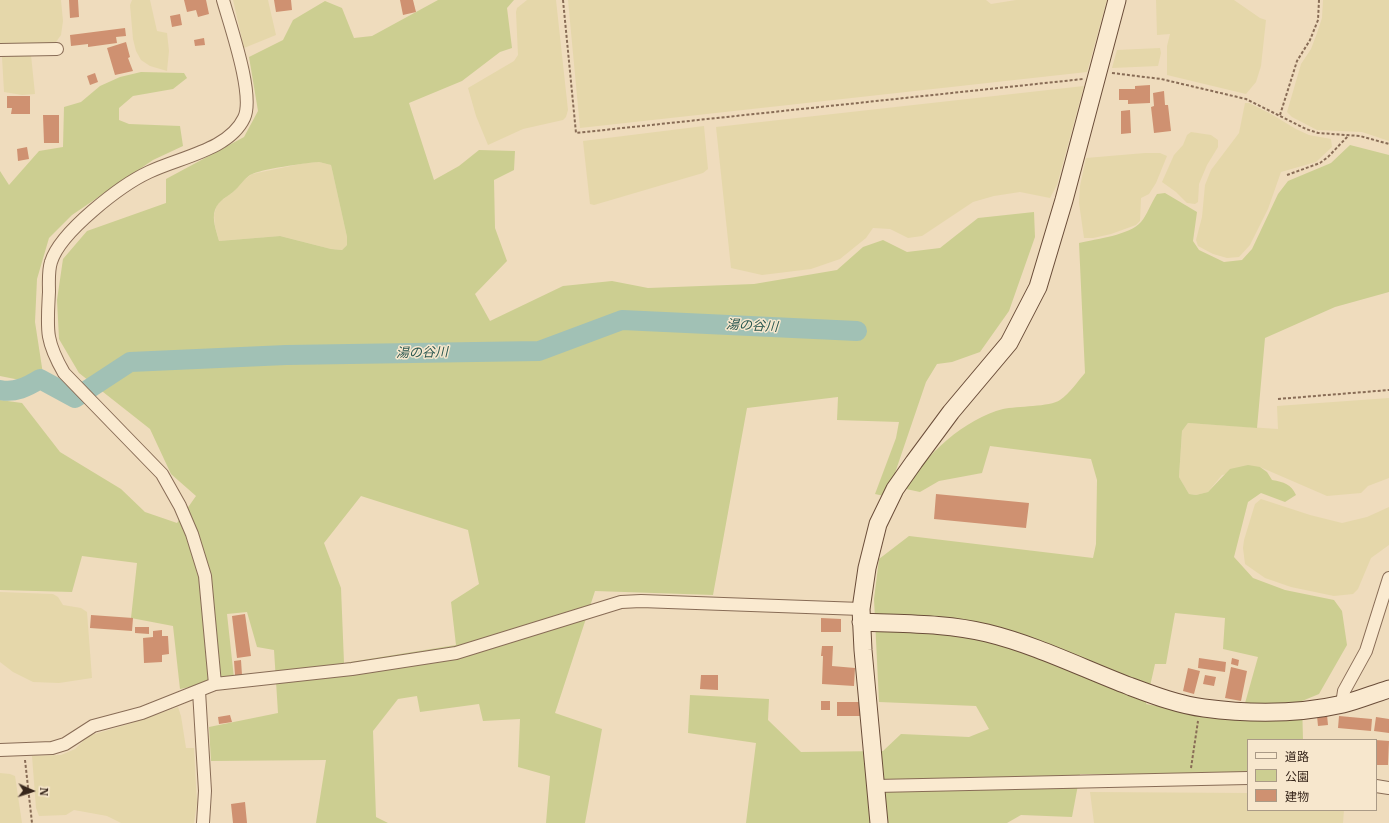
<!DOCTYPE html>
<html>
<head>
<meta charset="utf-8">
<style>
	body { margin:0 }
	#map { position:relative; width:1389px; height:823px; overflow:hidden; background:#efdcbd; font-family:"IBM Plex Serif","Noto Sans JP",serif }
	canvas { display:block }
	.legend { position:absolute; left:1247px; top:739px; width:130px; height:72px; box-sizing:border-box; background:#f7e7cd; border:1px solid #aa9a86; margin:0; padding:5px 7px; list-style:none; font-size:12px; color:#37261b }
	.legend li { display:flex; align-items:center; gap:8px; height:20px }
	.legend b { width:20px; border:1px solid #aa9a86 }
	.north { position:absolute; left:12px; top:771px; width:40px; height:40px; -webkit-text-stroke:3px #f7e7cd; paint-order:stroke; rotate:93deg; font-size:11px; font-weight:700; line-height:16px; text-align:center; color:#37261b }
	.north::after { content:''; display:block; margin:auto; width:14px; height:18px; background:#37261b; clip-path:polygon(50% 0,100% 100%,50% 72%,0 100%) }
</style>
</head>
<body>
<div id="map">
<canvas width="1389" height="823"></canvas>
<ul class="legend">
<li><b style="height:5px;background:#faead0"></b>道路</li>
<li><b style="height:11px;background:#ccce91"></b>公園</li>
<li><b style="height:11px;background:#cf9171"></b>建物</li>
</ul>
<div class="north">N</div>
</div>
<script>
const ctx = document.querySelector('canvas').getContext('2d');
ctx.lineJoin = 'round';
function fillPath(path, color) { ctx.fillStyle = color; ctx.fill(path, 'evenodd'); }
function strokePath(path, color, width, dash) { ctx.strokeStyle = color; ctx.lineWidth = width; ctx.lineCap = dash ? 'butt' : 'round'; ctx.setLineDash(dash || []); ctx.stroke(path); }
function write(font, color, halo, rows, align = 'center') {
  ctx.font = font + ' "IBM Plex Serif","Noto Sans JP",serif'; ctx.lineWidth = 3; ctx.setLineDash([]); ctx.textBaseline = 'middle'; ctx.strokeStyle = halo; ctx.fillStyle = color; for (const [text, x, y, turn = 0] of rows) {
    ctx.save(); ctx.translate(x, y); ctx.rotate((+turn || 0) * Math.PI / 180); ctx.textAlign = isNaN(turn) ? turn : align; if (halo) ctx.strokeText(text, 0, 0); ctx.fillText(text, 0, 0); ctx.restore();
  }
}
const farmland = new Path2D(`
	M0 0H61L63 21 61 35 56 42 46 45H0Z
	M132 0H150L157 31 167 33 169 51 167 71 150 66 141 60 136 51 133 39 130 5Z
	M233 0H268L276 35 244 48Z
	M527 0H556L568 110 566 117 563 120 523 129 488 145 476 116 468 88 514 61 518 55 516 12 517 8Z
	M568 0H986L991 4 1016 0H1107L1087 72 580 128Z
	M1156 0H1234L1260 18 1266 20 1261 66 1256 82 1246 94 1167 75V46L1170 34 1157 35Z
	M1323 0H1389V141L1362 132 1317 130 1292 117 1287 112 1301 64 1311 49 1317 33 1322 18Z
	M1160 48 1161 53 1158 66 1112 68 1117 50Z
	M31 55 35 94 22 95 4 92 2 57Z
	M1084 86 1057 185 1050 198 1020 192 994 196 973 202 922 236 908 238 890 229 873 228 866 238 840 259 811 269 762 275 731 268 716 127Z
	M1245 103H1249L1271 114 1296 129 1309 135 1331 139 1332 147 1316 162 1281 172 1268 209 1250 245 1239 257 1227 258 1213 254 1198 246 1196 240 1202 217 1205 185 1211 170 1239 133Z
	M704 126 708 169 703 173 594 205 590 204 583 141Z
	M1191 132 1211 135 1218 140V147L1207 165 1199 184 1198 202 1195 204 1187 203 1176 192 1162 182 1174 155 1183 145 1187 135Z
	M1145 153H1160L1167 156 1156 183 1149 194 1141 198 1140 221 1136 225 1111 234 1093 238H1084L1079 203 1080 186 1086 158Z
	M319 162 331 165 347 237V245L342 250 331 249 280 236 219 241 215 226 214 215 217 204 234 191 240 183 252 174 305 163Z
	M1389 398V478L1368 486 1361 493 1327 496 1260 467 1222 475 1208 492 1196 495 1189 494 1179 477 1182 431 1188 423 1278 429 1277 406Z
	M1261 499 1310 515 1342 523 1367 517 1389 507V545L1371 558 1358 589 1353 594 1334 596 1291 587 1265 578 1245 564 1243 548 1244 540 1255 504Z
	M0 592 53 594 58 597 63 605 81 608 87 612 92 678 59 683 33 682 13 672 0 662Z
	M178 707 181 716 186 748H194L197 803 194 823H121L107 816 74 810 66 815 39 816 36 808 32 756 61 755 75 749 88 736 132 723Z
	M0 773 10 774 15 776 22 823H0Z
	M1090 792 1248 793V810H1344L1343 823H1094Z`);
const green = new Path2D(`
	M438 0H514L507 8 512 48 500 52 462 81 409 103 434 180 459 166 479 150 515 151 514 170 494 180 495 228 507 261 475 294 490 321 563 286 612 281 648 288 754 284 837 270 863 247 883 240 907 252 940 248 978 218 1034 212 1035 237 1009 311 980 352 952 362 937 364 926 382 895 473 884 496 875 494 896 438 899 422 837 420 838 397 747 408 713 595 595 591 555 713 602 729 585 823H546L550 776 518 767 520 719 483 721 479 704 420 712 417 696 398 699 373 731 376 817 388 823H316L326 760 211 761 209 727 278 713 274 650 257 647 247 612 227 614 234 678 180 689 173 626 131 618 137 563 82 556 72 592 0 590V400L22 403 60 452 121 489 145 512 177 523 196 496 171 474 150 429 79 373 59 339 57 300 63 259 87 231 166 203V179L244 137 258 111 249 57 283 40 293 20 325 1 342 8 354 38 372 36ZM319 162 331 165 347 237V245L342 250 331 249 280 236 219 241C217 233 213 223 214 214 216 202 224 199 233 192 239 187 243 180 250 175 260 169 306 163 319 162ZM361 496 468 530 479 584 451 602 456 645 344 663 341 588 324 543Z
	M141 72 184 73 187 78 173 89 133 96 119 108V120L129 124 180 126 183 146 153 160 72 215 49 238 37 279 35 322 43 374 25 381 0 376V171L9 185 39 151 63 147 64 107 81 102 100 86 120 77Z
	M1350 145 1389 155V292L1335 307 1265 338 1257 428 1188 423 1182 431 1179 477 1189 494 1196 495 1208 492 1230 469 1248 465 1260 467 1267 472 1272 480C1284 482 1291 484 1296 495L1285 502 1261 493 1248 502 1234 557 1253 578 1285 590 1334 600 1342 611 1347 645 1319 694 1302 701 1303 740H1248V774H1080L1072 817 1021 815 1007 823H746L756 743 688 733 690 695 769 699 768 720 801 752 883 751 901 734 969 737 989 729 976 706 879 702 874 599 879 559 909 536 1093 558 1096 544 1097 480 1091 459 990 446 982 473 939 481 920 492 906 489C923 456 966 418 1003 409 1017 406 1050 407 1060 400 1070 393 1078 381 1085 373L1079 243C1096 239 1130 235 1141 222 1147 215 1151 203 1157 194L1165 193 1197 212 1193 241 1199 250 1224 262 1242 260 1252 249 1278 194 1288 181 1331 163ZM1175 613 1225 618 1223 649 1258 657 1240 721 1146 704 1155 664H1166Z`);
const river = new Path2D(`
	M0 390C15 393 27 387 40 379L75 398 130 362 286 355 539 351 622 320 857 331`);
const building = new Path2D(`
	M69 0H78L79 17 70 18Z
	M184 0H206L209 14 198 17 196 10 187 12Z
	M274 0H291L292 10 276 12Z
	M400 0H413L416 12 403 15Z
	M180 14 182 25 172 27 170 16Z
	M125 28 126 36 116 37 117 43 88 47V44L71 46 70 35Z
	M204 38 205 45 195 46 194 40Z
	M126 42 130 57 128 58 133 71 115 75 107 48Z
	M95 73 98 82 90 85 87 76Z
	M1150 85V103L1128 104V100H1119V89H1135V86Z
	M1164 91 1165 105H1168L1171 131 1154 133 1151 107 1154 106 1153 93Z
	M7 96H30V114H11L12 108H7Z
	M1130 110 1131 133 1121 134V111Z
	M43 115H59V143H44Z
	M27 147 29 159 18 161 17 149Z
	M936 494 1029 503 1026 528 934 519Z
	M245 614 251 656 237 658 232 616Z
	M91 615 133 618 132 631 90 628Z
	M821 618 841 619V632H821Z
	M135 627H149V634L135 633Z
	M162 630V636H168L169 654 162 655V662L144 663 143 638 153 637V631Z
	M822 646H833L832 666 855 668 854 686 822 684 823 656H821Z
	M1199 658 1226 662 1225 672 1198 668Z
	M1232 658 1239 660 1238 666 1231 664Z
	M241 660 242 675H235L234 661Z
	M1231 667 1247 671 1241 701 1225 698Z
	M1188 668 1200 671 1194 694 1183 691Z
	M701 675H718V690L700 689Z
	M1205 675 1216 677 1214 686 1203 684Z
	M821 701H830V710H821Z
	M837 702H860V716H837Z
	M230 715 232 722 219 724 218 717Z
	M1327 715 1328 725 1318 726 1317 716Z
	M1339 716 1372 719 1371 731 1338 728Z
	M1376 717 1389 719V733L1374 731Z
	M1376 740 1389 741 1388 765H1376Z
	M245 802 247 823H233L231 804Z`);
const path = new Path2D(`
	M563 0 576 133 1083 79
	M1112 73 1161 79 1246 99 1306 129 1318 133 1360 136 1389 144
	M1280 115 1297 61 1310 40 1318 20 1319 0
	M1287 175 1320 163 1328 157 1349 135
	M1278 399 1389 390
	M25 760 32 823
	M1191 768 1198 721`);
const street = new Path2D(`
	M0 50 57 49
	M215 684 205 576 192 534 180 506 162 474 64 373C45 340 47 330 49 292 49 283 48 271 51 262 60 232 121 185 149 172 180 157 229 150 244 118 255 96 230 25 223 0
	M199 691 205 791 203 823
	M1342 704 1344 691 1366 651 1389 578
	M0 750 52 748 65 744 93 726 142 713 215 684 352 669 456 653 621 602 641 601 861 609
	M876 786 1248 778
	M1376 786 1389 788`);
const secondary = new Path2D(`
	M861 622C904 624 946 623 987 633 1036 645 1082 668 1129 686 1153 695 1179 705 1204 708 1249 714 1299 714 1343 704 1359 700 1373 694 1389 689
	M879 823 863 650 861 609 867 568 878 524 895 489 914 462 951 412 1009 343 1038 287 1064 200 1117 0`);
const waterNames = [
	["湯の谷川",752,326,3],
	["湯の谷川",422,353,-1]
];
fillPath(farmland, '#e5d7aa');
fillPath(green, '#ccce91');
strokePath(river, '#a1c1b5', 20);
fillPath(building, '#cf9171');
strokePath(street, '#886c56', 14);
strokePath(secondary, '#6a4d39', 19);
strokePath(path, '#886c56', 2, [3, 2]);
strokePath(street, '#faead0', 12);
strokePath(secondary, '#faead0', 17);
write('italic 13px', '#295750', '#f7e7cd', waterNames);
</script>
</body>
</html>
